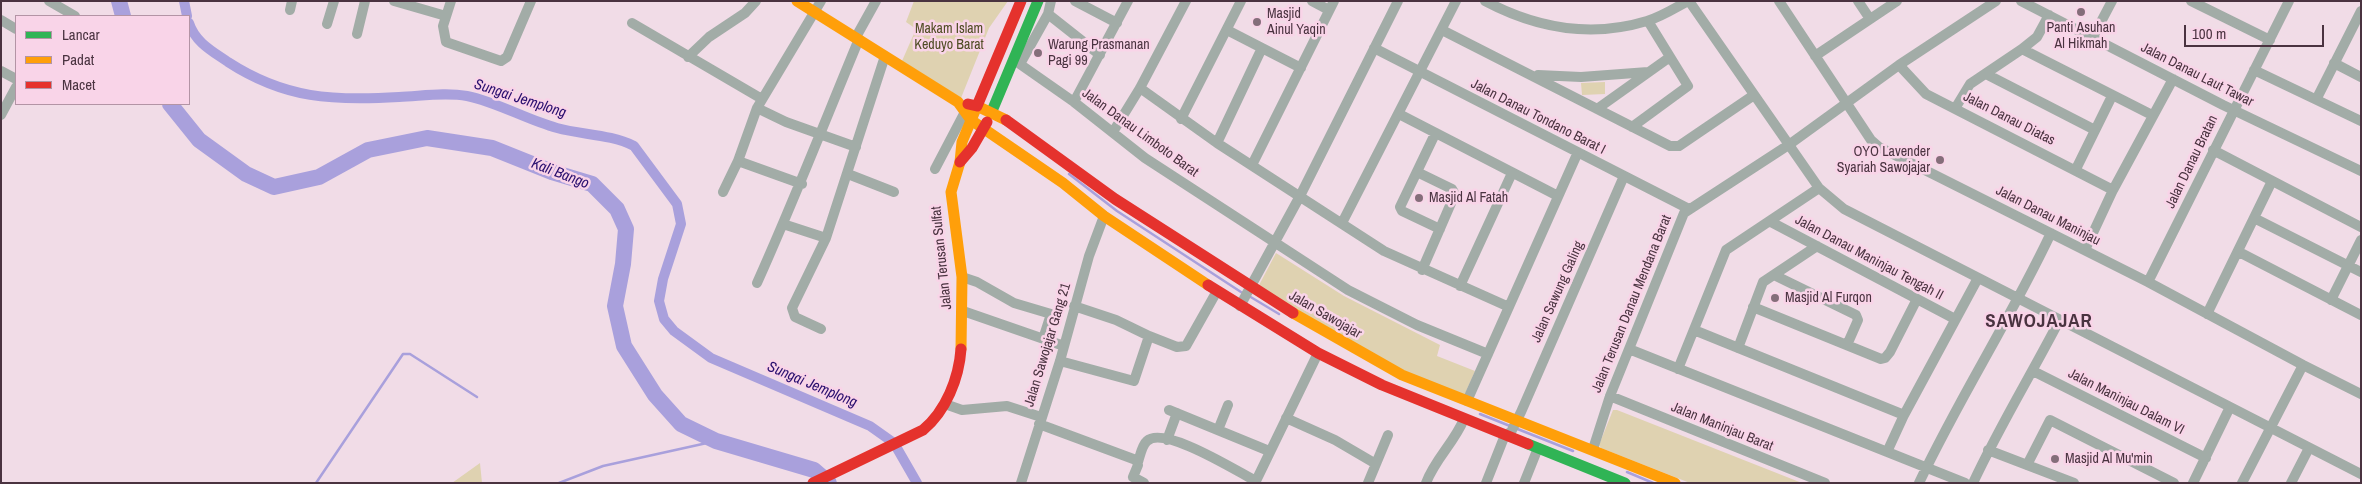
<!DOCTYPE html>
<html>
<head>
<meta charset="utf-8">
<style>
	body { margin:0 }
	#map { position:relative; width:2362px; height:484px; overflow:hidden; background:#f1dce7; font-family:"Archivo Narrow",sans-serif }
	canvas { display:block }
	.frame { position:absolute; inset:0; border:2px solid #4a3340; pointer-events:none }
	.legend { position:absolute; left:15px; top:15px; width:175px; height:90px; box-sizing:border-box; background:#f9d4e8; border:1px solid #b394a5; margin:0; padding:6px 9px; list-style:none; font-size:15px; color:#4a3340 }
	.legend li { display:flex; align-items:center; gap:10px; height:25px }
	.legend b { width:25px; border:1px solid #b394a5 }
	.scale { position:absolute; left:2184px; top:25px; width:140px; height:22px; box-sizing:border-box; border:2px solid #4a3340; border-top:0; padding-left:6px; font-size:15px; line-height:18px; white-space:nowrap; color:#4a3340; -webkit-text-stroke:4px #f9d4e8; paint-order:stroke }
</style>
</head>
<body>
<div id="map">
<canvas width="2362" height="484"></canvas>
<div class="frame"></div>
<ul class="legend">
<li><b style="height:6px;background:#30b455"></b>Lancar</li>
<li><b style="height:6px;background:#ff9f0a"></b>Padat</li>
<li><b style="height:6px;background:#e5322d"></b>Macet</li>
</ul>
<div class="scale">100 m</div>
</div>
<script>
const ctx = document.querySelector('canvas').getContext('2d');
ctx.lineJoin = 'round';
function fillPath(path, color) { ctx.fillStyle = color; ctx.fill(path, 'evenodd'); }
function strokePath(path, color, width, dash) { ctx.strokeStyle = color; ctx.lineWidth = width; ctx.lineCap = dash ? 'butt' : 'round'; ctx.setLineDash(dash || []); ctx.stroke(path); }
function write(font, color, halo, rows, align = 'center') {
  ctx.font = font + ' "Archivo Narrow",sans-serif'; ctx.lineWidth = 5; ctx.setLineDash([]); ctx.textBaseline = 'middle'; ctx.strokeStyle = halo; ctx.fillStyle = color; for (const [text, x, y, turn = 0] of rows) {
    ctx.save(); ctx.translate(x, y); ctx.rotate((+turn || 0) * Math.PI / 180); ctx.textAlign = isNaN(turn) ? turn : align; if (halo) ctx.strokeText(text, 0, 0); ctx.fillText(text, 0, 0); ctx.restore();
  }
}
const green = new Path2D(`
	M914 1H1008L989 28 961 98 902 61 916 29 906 22Z
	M1605 82V94L1582 95 1581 83Z
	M1276 253 1344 296 1440 345 1437 356 1475 371 1464 396 1416 378 1258 287Z
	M1613 410H1617L1802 483H1690L1601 448 1599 445Z
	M480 463 482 483H452Z`);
const stream = new Path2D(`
	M1069 174 1117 211 1244 294
	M1249 296 1279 314
	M1480 414 1510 426
	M1515 428 1573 451
	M1627 472 1653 483
	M316 483 403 354H410L477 397
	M559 483 603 466 716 441`);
const canal = new Path2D(`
	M184 1 187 16
	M189 23C195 42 212 51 228 62 285 99 333 101 399 97 422 96 445 92 467 96 497 102 527 120 557 128 582 135 610 134 634 146L677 204 681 224 663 279 659 301 664 319 674 331 711 358 870 426 894 443 917 483`);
const river = new Path2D(`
	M119 1 123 16
	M170 104 199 140 246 174 274 187 319 177 368 150 427 138 492 148 552 172 592 184 617 209 626 229 623 264 615 306 624 346 655 395 681 424 716 441 814 470 829 483`);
const street = new Path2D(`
	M49 1 75 16
	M394 1 446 16
	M451 1 443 26 446 42 501 61 507 57 531 1
	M1075 1 1117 23
	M1312 1 1329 10
	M1485 1C1536 28 1591 38 1647 21 1661 17 1675 8 1688 1
	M1689 1 1819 188 1844 209 2361 474
	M1779 1 1871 140 1879 147 2148 282 2303 365 2361 394
	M1858 1 1870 19
	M2021 1 2223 105 2361 171
	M2191 1 2270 40
	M290 10 292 1
	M1048 14 1100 55
	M1 20 16 29
	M632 23 762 99
	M327 24 334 1
	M1442 30 1670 146H1679L1754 95
	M357 34 365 1
	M856 37 876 1
	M2093 37 2112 1
	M1262 48 1301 68
	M1374 48 1689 209
	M2022 49 2037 37 2049 15
	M1815 56 1897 1
	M688 57 709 37 745 13 756 1
	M1014 60 1074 102 1145 158 1348 290 1417 325 1488 354
	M2334 63 2361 77
	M1020 64 1048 14 1051 1
	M1899 65 1926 94 2113 190
	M2254 70 2361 121
	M1 71 16 79
	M1986 74 2095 130
	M1538 75 1581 77 1648 72
	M1140 88 1217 143 1384 251 1509 307
	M2317 98 2361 11
	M1074 102 1128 1
	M1956 107 1970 84 2022 49 2152 115
	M757 108 786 122 856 147
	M1597 109 1670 57
	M1399 114 1558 196
	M1 115 16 87
	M1181 119 1241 1
	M1632 127 1688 86 1648 21
	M1113 132 1140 88 1186 1
	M1435 134 1400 207 1402 211 1440 229
	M1217 143 1262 48 1227 30
	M2213 150 2361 227
	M738 161 802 184
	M1252 165 1334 1
	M935 169 967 108
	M2076 169 2112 96
	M1417 172 1452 189 1455 194 1422 270
	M848 174 894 192
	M723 192 738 161 757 108 821 1
	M2256 219 2361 272
	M1771 222 1955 319
	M1342 223 1456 1
	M783 224 826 238
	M2085 250 2113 190 2173 79
	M2239 252 2361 315
	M1774 275 1856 315 1858 320 1847 345
	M962 277 977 282 1014 303 1051 314 1043 339
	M2148 282 2289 1
	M757 283C793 203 825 121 859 39
	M1460 286 1512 173
	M2331 300 2361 240
	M1240 306 1300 196 1398 1
	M1753 307 1881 359 1885 358 1890 352 1917 299
	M963 311 1064 346
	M2207 314 2272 181
	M821 329 795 317 792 308 826 238 885 56
	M1694 330 1904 415
	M1149 336 1177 347 1186 346 1217 291
	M1738 348 1763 282 1817 246
	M1629 349 1965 483
	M1060 361 1134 381 1149 336 1116 320 1074 306
	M1678 369 1726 250 1819 188
	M2033 371 2206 458
	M1610 396 1825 483
	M1467 401 1578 152
	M945 404 962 410 1007 406 1041 417
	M1169 410 1269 451
	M1286 418 1335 440 1376 464
	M1039 424 1136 460 1138 465 1133 477 1144 483
	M1218 430 1228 405
	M1167 440 1177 413
	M1593 449 1610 396 1684 213 1790 144 1899 65 1996 1
	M1988 450 2074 483
	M1887 452 1904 415 1978 278
	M1138 462C1140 456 1142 445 1147 441 1164 425 1238 472 1256 481
	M2027 465 2050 420 2174 483
	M1021 483 1060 361 1089 256 1104 216
	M1255 483 1318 353
	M1368 483 1388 435
	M1426 483C1435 459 1454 443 1464 419
	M1486 483 1505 435 1511 432 1521 412 1624 176
	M1524 483 1538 448
	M1919 483C1959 398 2011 318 2051 233
	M1973 483C1999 427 2031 375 2059 321
	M2193 483 2230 407
	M2242 483 2303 365
	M2291 483 2309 448`);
const fast = new Path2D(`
	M992 111 1038 1
	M1528 444 1625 483`);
const slow = new Path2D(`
	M797 1 958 102 971 120
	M971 120 1063 183 1104 216 1208 285
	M1293 313 1402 375 1675 483
	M961 349 962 277 951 192 960 162 962 142 977 106 1006 120`);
const jam = new Path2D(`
	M968 104 977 106 1021 1
	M1006 120 1115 199 1293 313
	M960 162 972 148 987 122
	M1208 285 1318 353 1382 385 1528 444
	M813 483 923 430C946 411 959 378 961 349`);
const markers = [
	[2081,12,5,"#846e7a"],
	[1257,22,5,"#846e7a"],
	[1038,53,5,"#846e7a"],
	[1940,160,5,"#846e7a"],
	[1419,198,5,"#846e7a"],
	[1775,298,5,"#846e7a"],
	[2055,459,5,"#846e7a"]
];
const poiNames = [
	["Masjid",1267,14],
	["Ainul Yaqin",1267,30],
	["Panti Asuhan",2081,28,"center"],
	["Al Hikmah",2081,44,"center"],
	["Warung Prasmanan",1048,45],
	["Pagi 99",1048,61],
	["OYO Lavender",1930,152,"right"],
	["Syariah Sawojajar",1930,168,"right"],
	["Masjid Al Fatah",1429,198],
	["Masjid Al Furqon",1785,298],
	["Masjid Al Mu'min",2065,459]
];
const parkNames = [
	["Makam Islam",949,29],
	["Keduyo Barat",949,45]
];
const streetNames = [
	["Jalan Danau Laut Tawar",2197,75,27],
	["Jalan Danau Tondano Barat I",1538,117,27],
	["Jalan Danau Diatas",2009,119,27],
	["Jalan Danau Limboto Barat",1140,133,36],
	["Jalan Danau Bratan",2192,162,-64],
	["Jalan Danau Maninjau",2048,216,27],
	["Jalan Terusan Sulfat",942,258,-96],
	["Jalan Danau Maninjau Tengah II",1869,258,28],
	["Jalan Sawung Galing",1558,292,-66],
	["Jalan Terusan Danau Mendana Barat",1632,304,-68],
	["Jalan Sawojajar",1325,315,30],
	["Jalan Sawojajar Gang 21",1048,345,-73],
	["Jalan Maninjau Dalam VI",2126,402,27],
	["Jalan Maninjau Barat",1722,427,22]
];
const waterNames = [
	["Sungai Jemplong",520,99,18],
	["Kali Bango",560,174,21],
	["Sungai Jemplong",812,385,23]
];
const districtNames = [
	["SAWOJAJAR",2039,322]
];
fillPath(green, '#dfd2b1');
strokePath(stream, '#a9a0dc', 2.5);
strokePath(canal, '#a9a0dc', 10);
strokePath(river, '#a9a0dc', 16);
strokePath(street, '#a2aca7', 10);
strokePath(fast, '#30b455', 11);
strokePath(slow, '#ff9f0a', 11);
strokePath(jam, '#e5322d', 11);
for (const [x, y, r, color] of markers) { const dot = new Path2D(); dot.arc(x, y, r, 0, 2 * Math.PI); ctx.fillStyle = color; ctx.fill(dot); strokePath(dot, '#f9d4e8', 2); }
write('14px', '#4a3340', '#f9d4e8', poiNames, 'left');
write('14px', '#4f4c23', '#f9d4e8', parkNames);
write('14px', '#4a3340', '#f9d4e8', streetNames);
write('italic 15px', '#280e6e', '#f9d4e8', waterNames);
ctx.letterSpacing = '1px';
write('bold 19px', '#4a3340', '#f9d4e8', districtNames);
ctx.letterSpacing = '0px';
</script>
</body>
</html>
